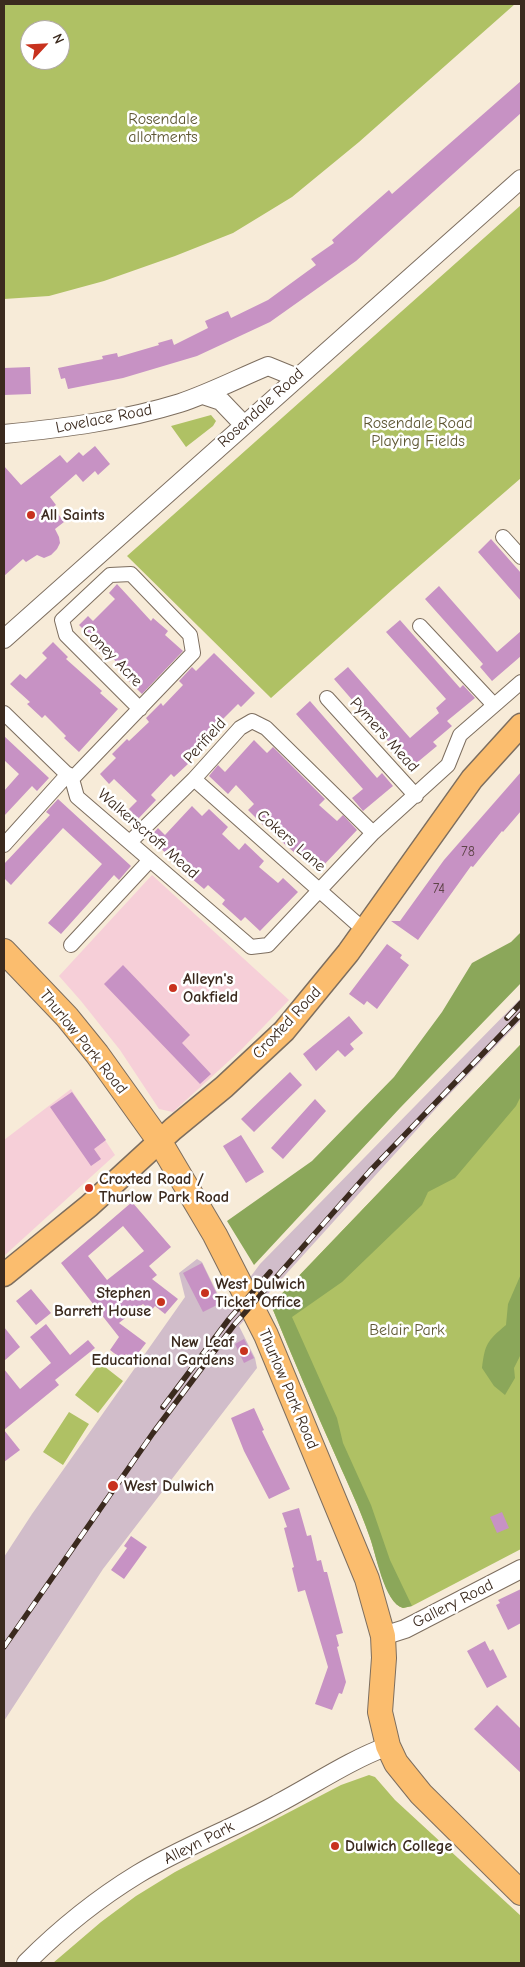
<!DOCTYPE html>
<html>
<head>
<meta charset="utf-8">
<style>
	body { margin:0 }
	#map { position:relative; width:525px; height:1967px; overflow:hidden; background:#f7ebd8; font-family:"Comic Neue",sans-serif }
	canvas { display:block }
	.frame { position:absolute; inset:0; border:5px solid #3b2a1e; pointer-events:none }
	.north { position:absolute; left:20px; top:20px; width:50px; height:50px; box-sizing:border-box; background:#fff; border:1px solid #b1aaa5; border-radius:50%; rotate:65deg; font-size:14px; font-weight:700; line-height:20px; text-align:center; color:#3b2a1e }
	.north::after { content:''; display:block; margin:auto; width:18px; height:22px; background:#c8321e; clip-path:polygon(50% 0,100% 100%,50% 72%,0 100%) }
</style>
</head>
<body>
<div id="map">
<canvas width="525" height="1967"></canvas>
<div class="frame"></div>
<div class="north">N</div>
</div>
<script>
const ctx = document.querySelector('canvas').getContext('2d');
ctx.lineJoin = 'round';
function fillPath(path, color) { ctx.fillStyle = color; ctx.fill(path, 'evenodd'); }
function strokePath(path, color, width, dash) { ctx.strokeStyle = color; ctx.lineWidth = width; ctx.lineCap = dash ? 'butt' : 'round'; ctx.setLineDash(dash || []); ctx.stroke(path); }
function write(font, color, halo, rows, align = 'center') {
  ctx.font = font + ' "Comic Neue",sans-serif'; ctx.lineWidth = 5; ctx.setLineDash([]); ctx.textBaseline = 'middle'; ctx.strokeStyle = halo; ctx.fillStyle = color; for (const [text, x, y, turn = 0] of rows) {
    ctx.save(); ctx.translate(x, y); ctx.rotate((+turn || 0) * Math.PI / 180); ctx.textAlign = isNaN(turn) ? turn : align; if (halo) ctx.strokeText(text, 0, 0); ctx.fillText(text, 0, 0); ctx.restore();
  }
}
const built = new Path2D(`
	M152 875 289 1000 241 1050 173 1112 159 1109 120 1050 81 1001 59 976Z
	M71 1089 115 1155 4 1256V1140Z`);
const industrial = new Path2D(`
	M521 998V1020L441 1103 239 1326 255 1358 257 1368 103 1569 4 1721V1557L32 1514 185 1297 179 1273 197 1259 202 1262 221 1301 229 1306 260 1264Z`);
const green = new Path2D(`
	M4 4H515L359 142 292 197 233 233 175 256 104 281 49 296 4 299ZM30 30H60V60H30Z
	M521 205V478L393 589 271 698 127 556Z
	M211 415 216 421 213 426 186 447 171 426Z
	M521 1044V1549L412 1606 403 1608C385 1603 376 1553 369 1535 360 1509 348 1484 337 1459 314 1408 292 1356 271 1305Z
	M100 1363 123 1381 98 1413 75 1395Z
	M69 1412 89 1424 63 1465 43 1452Z
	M369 1775 375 1777 395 1800 521 1916V1963H53L101 1922 136 1896 175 1872 341 1785Z`);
const forest = new Path2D(`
	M521 932V983L400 1108 254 1265 227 1221 312 1161 394 1077 442 1012 472 963 511 942Z
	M521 1044 520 1098 516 1106 455 1178 428 1192 422 1205 342 1282 292 1317 337 1418 343 1443 371 1505 390 1560 412 1606 403 1608C384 1603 376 1553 369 1535 360 1509 348 1484 337 1459 314 1408 292 1356 271 1305Z
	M521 1274V1354L514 1368 515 1378 505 1395 494 1386 482 1368C485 1344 487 1341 506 1325L508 1304Z`);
const building = new Path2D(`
	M521 81V113L356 261 270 322 197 356 123 378 68 389 65 378 61 379 58 368 103 359 102 356 117 353 118 357 159 345 158 343 172 339 174 345 208 328 205 321 228 311 231 318 268 300 316 265 311 259 334 243 332 240 389 190 392 194Z
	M30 367 31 394 4 395V368Z
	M95 446 110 464 98 475 95 471 83 482 76 474 50 497 56 505 53 507 64 522 55 529 59 537 60 543 57 549 51 555 44 558 37 555 26 562 23 559 4 576V466L21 485 60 455 67 463 79 452 83 456Z
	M491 539 521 573V601L478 552Z
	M117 584 151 621 153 618 168 631 165 635 183 651 142 694 129 681 133 677 111 657 108 660 94 647 97 643 79 625 88 616 93 621 115 599 109 593Z
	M439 586 497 652 521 631V656L492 681 480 667 483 664 425 599Z
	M400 620 460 688 463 685 475 698 447 721 452 726 433 742 437 746 408 770 398 758 401 756 334 679 348 667 410 738 439 713 436 708 446 699 386 632Z
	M53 642 68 657 66 659 102 691 100 693 118 709 79 752 64 738 66 736 45 715 42 718 27 704 30 702 10 684 20 674 26 679 47 658 42 653Z
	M214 653 255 693 241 707 238 704 217 725 221 729 207 743 204 740 184 760 188 764 174 777 171 774 151 795 156 800 138 819 129 809 137 801 114 779 109 784 100 774 116 758 112 754 127 739 129 741 149 722 146 718 161 703 163 706 183 685 179 681 192 667 196 671Z
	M310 701 377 778 382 773 393 786 363 811 352 798 363 789 296 714Z
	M4 736 49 778 37 791 32 786 4 816V791L19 774 4 760Z
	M254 740 267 753 273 747 325 799 319 805 337 821 343 815 357 830 321 868 307 854 303 860 281 841 286 835 271 821 265 827 248 810 254 804 236 785 228 794 209 776 218 765 225 772Z
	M521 772V811L503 832 502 831 473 867 471 866 418 940 391 921H400L444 860Z
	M58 799 131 866 119 880 114 875 61 934 48 923 102 864 63 828 11 885 4 878V864L50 815 46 812Z
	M192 806 202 816 209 809 228 827 222 834 239 850 245 843 264 861 259 867 278 883 283 878 298 892 260 931 245 917 241 921 222 904 225 900 208 885 204 889 184 872 191 865 175 850 169 856 149 838 158 828 165 835Z
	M387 944 402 955 400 958 409 965 377 1009 367 1001 364 1005 349 994Z
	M123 965 190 1035 182 1043 211 1074 200 1084 104 984Z
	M349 1016 363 1033 350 1044 354 1049 345 1057 338 1050 316 1071 303 1054Z
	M290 1072 302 1085 254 1132 241 1119Z
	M72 1092 106 1140 94 1149 101 1159 91 1166 50 1107Z
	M315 1099 326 1111 283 1159 271 1148Z
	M241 1135 264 1172 246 1183 223 1146Z
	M132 1202 171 1247 149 1266 157 1275 152 1279 178 1299 165 1314 155 1306 151 1311 143 1304 119 1323 146 1343 133 1360 126 1354 122 1359 110 1350 119 1337 61 1263ZM123 1226 144 1251 107 1280 88 1256Z
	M202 1263 221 1303 203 1312 183 1273Z
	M31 1289 51 1313 36 1325 16 1301Z
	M46 1324 70 1355 88 1340 95 1348 55 1380 59 1385 4 1430V1369L20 1389 51 1363 30 1337Z
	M4 1327 20 1347 4 1361Z
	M244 1339 254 1358 244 1363 235 1344Z
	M254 1408 264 1430 262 1431 290 1489 269 1499 244 1451 231 1418Z
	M4 1430 20 1450 4 1462Z
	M299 1508 307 1536 311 1535 317 1561 321 1560 324 1572H327L343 1633 336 1635 339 1646 337 1647 346 1682 342 1694 339 1693 332 1710 315 1704 328 1667 305 1590 298 1592 292 1568 294 1567 284 1528 287 1527 282 1513Z
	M502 1512 509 1528 497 1533 490 1517Z
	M131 1536 147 1547 124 1579 111 1570 127 1548 124 1546Z
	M521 1589V1623L508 1630 496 1605 500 1603 498 1600Z
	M485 1641 490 1651 493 1649 507 1677 487 1688 467 1651Z
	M497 1705 521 1729V1773L474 1729Z`);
const minor = new Path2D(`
	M503 537 521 557
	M420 626 494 705
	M327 698 416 796
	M4 713 72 779 77 797 251 947 268 945 373 833 448 765 460 735 521 682
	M72 779 193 653 190 635 131 574 110 575 62 620 66 635 140 709
	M194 779 364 930
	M131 841 194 779 240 728 252 721 266 728 373 833
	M4 845 68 774
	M71 945 150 860`);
const tertiary = new Path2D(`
	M203 395 221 401 243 424
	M4 434C64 428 122 421 180 403 210 393 239 378 268 366L295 377
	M4 639C176 485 348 331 521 179
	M383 1636 405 1629 521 1569
	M26 1963C60 1929 97 1899 138 1874 183 1847 232 1829 277 1804 315 1784 348 1761 388 1746`);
const primary = new Path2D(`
	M4 1275 89 1206 173 1129 224 1087 284 1031 348 953 472 779 521 725`);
const trunk = new Path2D(`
	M4 951 67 1017 97 1054 160 1142 215 1235 266 1335 367 1579 383 1636 384 1658 380 1712 388 1746 396 1763 421 1794 521 1893`);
const rail = new Path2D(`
	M507 1018 521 1003
	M163 1407 229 1319 270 1272
	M4 1647 153 1433 234 1325 370 1171 521 1014`);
const markers = [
	[31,515,5,"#c8321e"],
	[173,988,5,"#c8321e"],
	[89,1188,5,"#c8321e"],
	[205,1293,5,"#c8321e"],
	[161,1302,5,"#c8321e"],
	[244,1351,5,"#c8321e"],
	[113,1486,6,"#c8321e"],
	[335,1846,5,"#c8321e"]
];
const numberNames = [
	["78",468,852],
	["74",439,889]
];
const parkNames = [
	["Rosendale",163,119],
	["allotments",163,137],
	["Rosendale Road",418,423],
	["Playing Fields",418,441],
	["Belair Park",407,1330]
];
const streetNames = [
	["Rosendale Road",261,408,-42],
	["Lovelace Road",104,419,-11],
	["Coney Acre",112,656,46],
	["Pymers Mead",384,735,48],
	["Perifield",205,741,-48],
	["Walkerscroft Mead",148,834,41],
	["Cokers Lane",291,841,41],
	["Croxted Road",287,1023,-47],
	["Thurlow Park Road",83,1042,51],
	["Thurlow Park Road",288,1389,67],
	["Gallery Road",453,1604,-27],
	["Alleyn Park",199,1843,-27]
];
const poiNames = [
	["All Saints",41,515],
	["Alleyn's",183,979],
	["Oakfield",183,997],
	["Croxted Road /",99,1179],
	["Thurlow Park Road",99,1197],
	["West Dulwich",215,1284],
	["Ticket Office",215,1302],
	["Stephen",151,1293,"right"],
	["Barrett House",151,1311,"right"],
	["New Leaf",234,1342,"right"],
	["Educational Gardens",234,1360,"right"],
	["West Dulwich",124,1486],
	["Dulwich College",345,1846]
];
fillPath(built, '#f6cfd8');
fillPath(industrial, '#d1bdca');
fillPath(green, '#afc164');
fillPath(forest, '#8ba75a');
fillPath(building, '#c792c4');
strokePath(minor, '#7d6e5f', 16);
strokePath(tertiary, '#7d6e5f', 20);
strokePath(primary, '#7d6e5f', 25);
strokePath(trunk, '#7d6e5f', 26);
strokePath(minor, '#fff', 14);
strokePath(tertiary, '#fff', 18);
strokePath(primary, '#fbbd6e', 22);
strokePath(trunk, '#fbbd6e', 24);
strokePath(rail, '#3b2a1e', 5.5);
strokePath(rail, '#fff', 4, [11]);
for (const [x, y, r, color] of markers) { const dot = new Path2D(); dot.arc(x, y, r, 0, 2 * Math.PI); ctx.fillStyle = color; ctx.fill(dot); strokePath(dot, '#fff', 2); }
write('14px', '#5e4448', null, numberNames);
write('16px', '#5e5733', '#fff', parkNames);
write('16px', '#3b2a1e', '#fff', streetNames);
write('bold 16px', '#3b2a1e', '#fff', poiNames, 'left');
</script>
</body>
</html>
